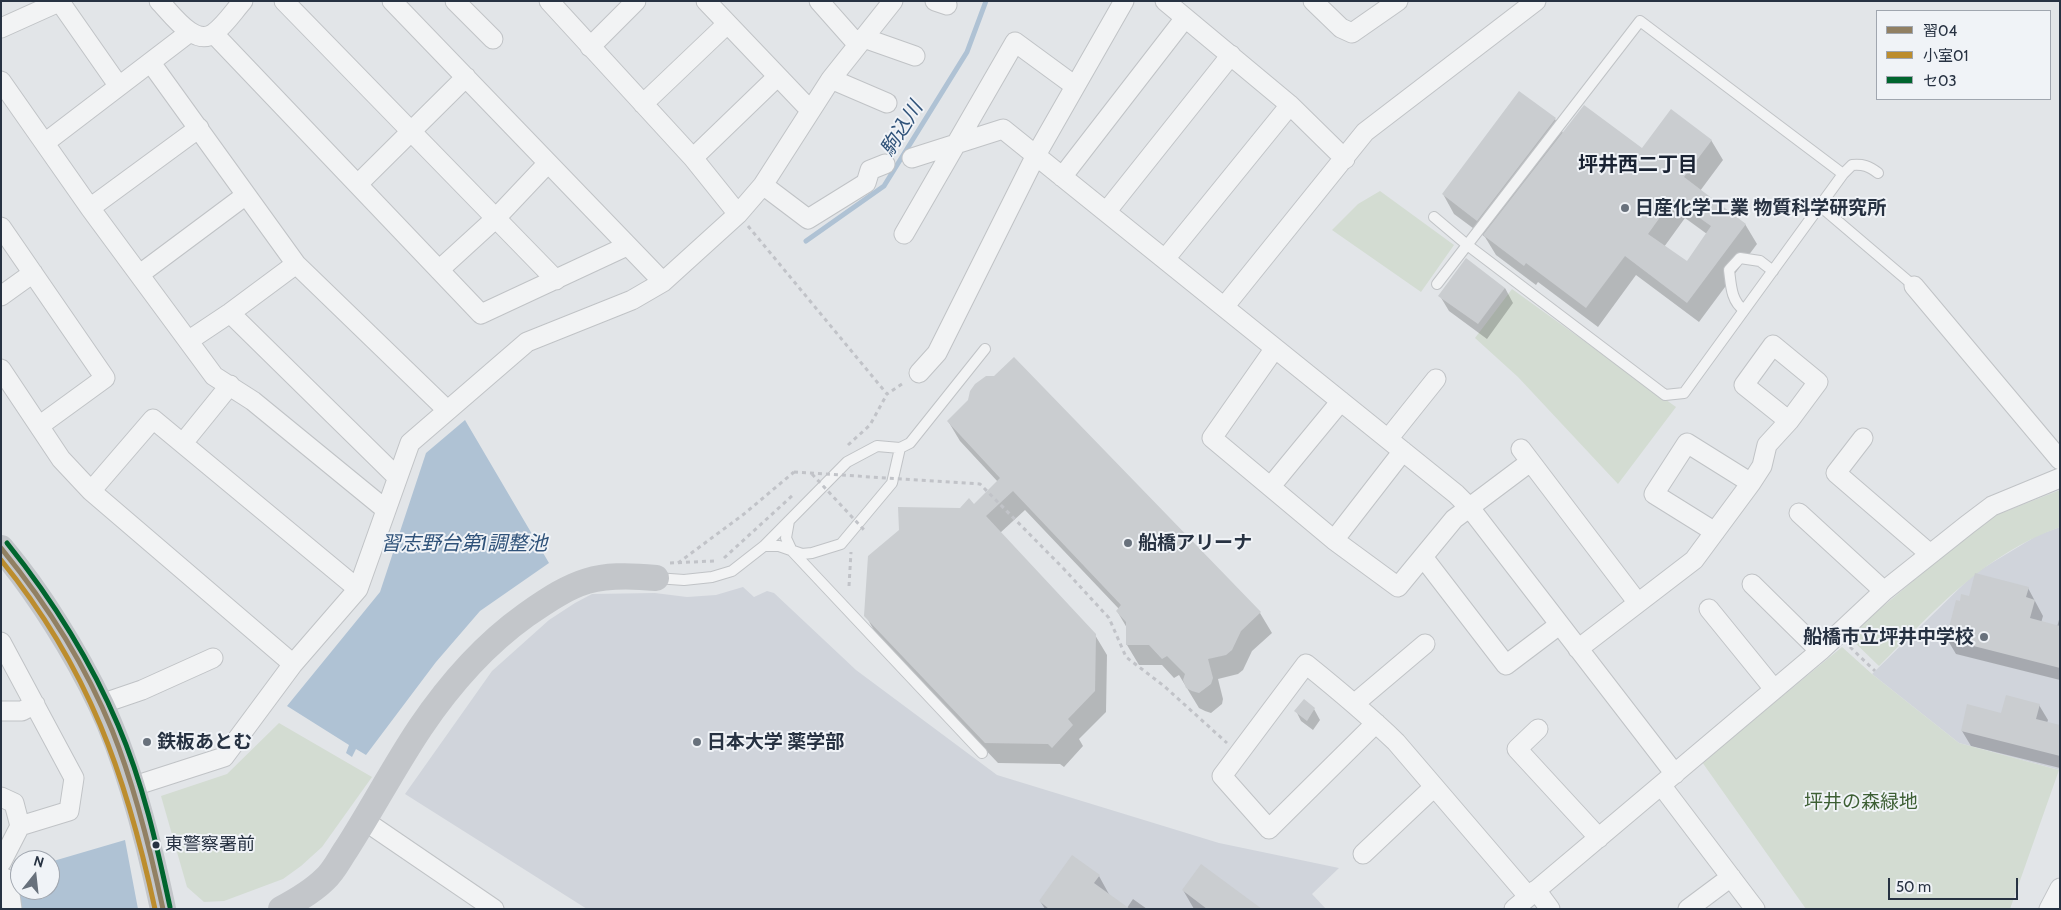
<!DOCTYPE html>
<html>
<head>
<meta charset="utf-8">
<style>
	body { margin:0 }
	#map { position:relative; width:2061px; height:910px; overflow:hidden; background:#e2e5e8; font-family:Cabin,"Noto Sans JP",sans-serif }
	canvas { display:block }
	.frame { position:absolute; inset:0; border:2px solid #273242; pointer-events:none }
	.legend { position:absolute; left:1876px; top:10px; width:175px; height:90px; box-sizing:border-box; background:#f0f3f7; border:1px solid #a0a6af; margin:0; padding:6px 9px; list-style:none; font-size:15px; color:#273242 }
	.legend li { display:flex; align-items:center; gap:10px; height:25px }
	.legend b { width:25px; border:1px solid #a0a6af }
	.north { position:absolute; left:10px; top:850px; width:50px; height:50px; box-sizing:border-box; background:#f0f3f7; border:1px solid #a0a6af; border-radius:50%; rotate:16deg; font-size:14px; font-weight:700; line-height:20px; text-align:center; color:#273242 }
	.north::after { content:''; display:block; margin:auto; width:18px; height:22px; background:#68717c; clip-path:polygon(50% 0,100% 100%,50% 72%,0 100%) }
	.scale { position:absolute; left:1888px; top:878px; width:130px; height:22px; box-sizing:border-box; border:2px solid #273242; border-top:0; padding-left:6px; font-size:15px; line-height:18px; white-space:nowrap; color:#273242; -webkit-text-stroke:4px #f0f3f7; paint-order:stroke }
</style>
</head>
<body>
<div id="map">
<canvas width="2061" height="910"></canvas>
<div class="frame"></div>
<ul class="legend">
<li><b style="height:6px;background:#918063"></b>習04</li>
<li><b style="height:6px;background:#bc8d2e"></b>小室01</li>
<li><b style="height:6px;background:#00652e"></b>セ03</li>
</ul>
<div class="north">N</div>
<div class="scale">50 m</div>
</div>
<script>
const ctx = document.querySelector('canvas').getContext('2d');
ctx.lineJoin = 'round';
function fillPath(path, color) { ctx.fillStyle = color; ctx.fill(path, 'evenodd'); }
function strokePath(path, color, width, dash) { ctx.strokeStyle = color; ctx.lineWidth = width; ctx.lineCap = dash ? 'butt' : 'round'; ctx.setLineDash(dash || []); ctx.stroke(path); }
function write(font, color, halo, rows, align = 'center') {
  ctx.font = font + ' Cabin,"Noto Sans JP",sans-serif'; ctx.lineWidth = 4; ctx.setLineDash([]); ctx.textBaseline = 'middle'; ctx.strokeStyle = halo; ctx.fillStyle = color; for (const [text, x, y, turn = 0] of rows) {
    ctx.save(); ctx.translate(x, y); ctx.rotate((+turn || 0) * Math.PI / 180); ctx.textAlign = isNaN(turn) ? turn : align; if (halo) ctx.strokeText(text, 0, 0); ctx.fillText(text, 0, 0); ctx.restore();
  }
}
const built = new Path2D(`
	M2060 527V770L1959 743 1872 674 1975 573 2038 535Z
	M743 587 754 597 767 591 774 593 856 670 997 775 1219 843 1339 868 1312 894 1326 909H587L405 794 492 671 549 620 575 603 592 594 655 593 687 597 716 595Z`);
const green = new Path2D(`
	M1380 191 1454 245 1421 292 1332 230 1358 204Z
	M1512 289 1676 407 1618 484 1518 377 1475 338Z
	M2060 490V527C1984 554 1934 611 1879 666L1848 636 1971 532 1994 516Z
	M1842 647 1872 674 1959 743 2059 770 2010 909H1806L1702 762Z
	M279 723 372 777 322 847 301 866 283 879 224 901 204 902 187 887 161 796 227 774Z`);
const water = new Path2D(`
	M465 420 549 563 480 611 436 662 366 755 356 749 352 757 346 753 349 745 287 706 380 592 426 453Z
	M125 840 138 909H19L12 874 20 871V890H50V862Z`);
const shadow = new Path2D(`
	M1519 92 1555 119 1563 133 1642 150 1711 140 1723 160 1700 191 1745 224 1757 244 1699 322 1636 275 1598 327 1538 282 1536 285 1496 255 1485 237 1454 214 1443 194ZM1685 218 1707 234 1687 263 1664 247Z
	M1505 288 1513 303 1487 339 1449 311 1440 296Z
	M1014 359 1260 613 1272 633 1252 651 1243 670 1238 674 1218 679 1223 699 1222 704 1211 713 1205 711 1199 708 1179 675 1174 678 1162 665H1139L1127 645V628L1117 611 1119 609 1025 510 1000 533 1095 635 1107 655 1106 712 1079 739 1083 746 1064 767 1060 764 998 763 877 636 866 616 960 509 974 506 998 482 960 441 948 421Z
	M2028 588 2043 616 2041 623 2057 627 2060 616V680L1956 654 1947 639 1960 602 1970 597Z
	M1304 701 1314 709 1320 720 1313 730 1301 721 1296 711Z
	M2039 705 2048 720 2047 723 2060 726V768L1971 746 1962 731 2002 714Z
	M1099 876 1110 896 1127 908 1133 899 1147 909H1045L1040 901Z
	M1183 890 1259 909H1194Z`);
const stream = new Path2D(`
	M806 241 884 186 967 52 986 1`);
const building = new Path2D(`
	M1519 91 1556 118 1477 221 1442 194Z
	M1584 105 1642 148 1671 109 1712 140 1684 177 1746 224 1687 303 1625 256 1586 308 1526 263 1524 266 1483 235ZM1673 199 1711 226 1687 261 1648 234Z
	M1466 258 1505 288 1478 324 1438 296Z
	M1014 357 1261 612 1241 631 1232 650 1226 655 1208 659 1213 678 1211 684 1199 693 1192 691 1186 688 1183 680 1185 674 1167 656 1162 659 1149 645H1126V622L1116 611 1121 605 1013 491 986 516 1096 634 1095 691 1068 719 1073 725 1052 748 1048 744 985 743 864 616 868 556 899 530 898 507 960 508 969 498 974 504 1000 478 947 421 968 400 970 391 975 384 986 376H994Z
	M1975 573 2029 587 2026 597 2035 600 2030 618 2060 626V668L1946 639 1956 600 1960 601 1961 594 1969 596Z
	M2006 695 2040 704 2036 719 2060 725V756L1961 731 1967 704 2001 713Z
	M1304 699 1315 708 1307 721 1294 711Z
	M1072 855 1100 875 1094 883 1130 909H1049L1039 901Z
	M1201 864 1262 909H1207L1182 890Z`);
const path = new Path2D(`
	M748 226 887 394 905 382
	M848 445 870 425 887 394
	M724 558 793 495
	M670 563 714 561
	M678 563 744 514 794 472
	M1063 568 1109 618 1126 657 1164 686 1227 743
	M849 586 851 552
	M1850 647 1875 671`);
const lane = new Path2D(`
	M1820 206 1914 286
	M1434 217 1466 244 1665 395 1684 393 1843 174 1852 165C1863 164 1869 166 1878 173
	M1437 284 1640 21 1843 174
	M1744 310C1731 301 1731 285 1729 270L1740 258 1760 261 1773 271
	M789 521 786 538 792 551 982 753
	M764 546H779L802 554 812 553 841 544 892 483 900 448
	M656 578 684 580 712 577 732 571 764 546 847 462 877 446 900 448 910 443 985 349`);
const street = new Path2D(`
	M159 1C171 13 195 48 214 33 225 25 234 11 243 1
	M284 1 556 280
	M392 1 663 282
	M455 1 493 39
	M549 1 693 158 738 214
	M706 1 810 110
	M819 1 858 45
	M935 1 947 5
	M1165 1 1290 105 1345 159
	M1313 1 1341 28 1352 33 1398 1
	M60 2 118 85
	M1 28 61 1
	M214 34 481 314 627 246
	M864 38 915 56
	M590 47 636 1
	M151 63 296 264 447 410
	M831 79 887 103
	M1 81 90 208 214 376 253 401 385 509
	M643 104 727 24
	M46 142 190 32
	M693 158 777 77
	M912 158 1003 129 1456 494 1470 508 1675 774
	M1062 177 1185 18
	M358 184 466 77
	M763 185 808 219 866 183 870 170 885 164
	M90 208 199 128
	M1106 212 1231 55
	M1 227 105 378 39 426
	M904 234 1015 42 1075 86
	M1165 259 1290 105
	M439 270 496 218 548 163
	M140 274 246 195
	M1914 286 2060 460
	M1 296 33 273
	M1224 307 1365 132 1536 1
	M230 313 397 477
	M188 341 230 313 296 264
	M1275 348 1212 438 1334 540 1398 587 1454 519 1530 462
	M1 369 61 459 91 491 293 664
	M919 373 937 353 1036 155 1124 1
	M1863 438 1836 473 1930 554
	M1388 439 1436 379
	M183 443 230 385
	M1521 449 1638 603
	M1271 486 1341 401
	M91 491 153 419 358 589
	M1799 513 1884 591
	M1715 532 1654 494 1687 443 1751 483
	M1334 540 1403 451
	M1423 557 1506 665 1559 625
	M1752 584 1820 651
	M1709 609 1774 689
	M1 642 74 778 69 811 20 826
	M1578 649 1694 560 1751 483 1762 466 1767 445 1789 421 1818 382 1773 345 1744 385 1789 421
	M101 704 142 690 213 658
	M1354 704 1425 644
	M1 711H22L35 704
	M1376 723 1269 829 1222 776 1306 664C1337 689 1367 714 1396 742L1528 896
	M1538 729 1517 749 1599 838
	M1661 785 1755 909
	M131 787 224 757 293 664 358 589 410 443 527 342 632 300 663 282 738 214 763 185 831 79 893 1
	M1 797 14 803 20 826 1 863
	M365 821 494 909
	M1363 854 1434 787
	M1 876 8 880 12 909
	M1536 890 1550 909
	M1514 909 1820 651 1884 591 1967 525 1992 506 2060 478
	M1688 909 1731 877
	M2049 909 2060 888`);
const secondary = new Path2D(`
	M1 548C39 593 76 653 101 705 130 766 149 843 163 909
	M281 909C296 901 313 891 325 879 334 871 340 858 347 848 372 809 394 767 420 728 449 685 484 645 526 615 576 580 595 572 656 578`);
const pathBridge = new Path2D(`
	M794 472 980 484 1063 568
	M812 474 866 532`);
const bus1 = new Path2D(`
	M1 548C46 603 85 664 112 730 135 787 150 848 163 909`);
const bus2 = new Path2D(`
	M1 560C89 668 126 775 155 909`);
const bus3 = new Path2D(`
	M7 543C51 598 90 659 118 725 143 783 157 846 170 907`);
const markers = [
	[1625,208,5,"#68717c"],
	[1128,543,5,"#68717c"],
	[1984,637,5,"#68717c"],
	[147,742,5,"#68717c"],
	[697,742,5,"#68717c"],
	[156,845,4.5,"#273242"]
];
const busNames = [
	["東警察署前",165,845]
];
const poiNames = [
	["日産化学工業 物質科学研究所",1635,208],
	["船橋アリーナ",1138,543],
	["船橋市立坪井中学校",1974,637,"right"],
	["鉄板あとむ",157,742],
	["日本大学 薬学部",707,742]
];
const parkNames = [
	["坪井の森緑地",1861,802]
];
const waterNames = [
	["駒込川",902,129,-58],
	["習志野台第1調整池",464,544]
];
const neighbourhoodNames = [
	["坪井西二丁目",1638,165]
];
fillPath(built, '#d0d4db');
fillPath(green, '#d3dcd2');
fillPath(water, '#afc2d4');
fillPath(shadow, '#0003');
strokePath(stream, '#afc2d4', 5);
fillPath(building, '#cacdd0');
strokePath(lane, '#c0c3c6', 12);
strokePath(street, '#c0c3c6', 21);
strokePath(path, '#c1c3c8', 3, [4, 4]);
strokePath(lane, '#f2f3f4', 10);
strokePath(street, '#f2f3f4', 19);
strokePath(secondary, '#c3c6ca', 26);
strokePath(pathBridge, '#c1c3c8', 3, [4, 4]);
strokePath(bus1, '#918063', 5);
strokePath(bus2, '#bc8d2e', 5);
strokePath(bus3, '#00652e', 5);
for (const [x, y, r, color] of markers) { const dot = new Path2D(); dot.arc(x, y, r, 0, 2 * Math.PI); ctx.fillStyle = color; ctx.fill(dot); strokePath(dot, '#f0f3f7', 2); }
write('18px', '#273242', '#f0f3f7', busNames, 'left');
write('bold 19px', '#273242', '#f0f3f7', poiNames, 'left');
write('19px', '#3d5f34', '#f0f3f7', parkNames);
write('italic 20px', '#2f5279', '#f0f3f7', waterNames);
write('bold 20px', '#1a2333', '#f0f3f7', neighbourhoodNames);
</script>
</body>
</html>
